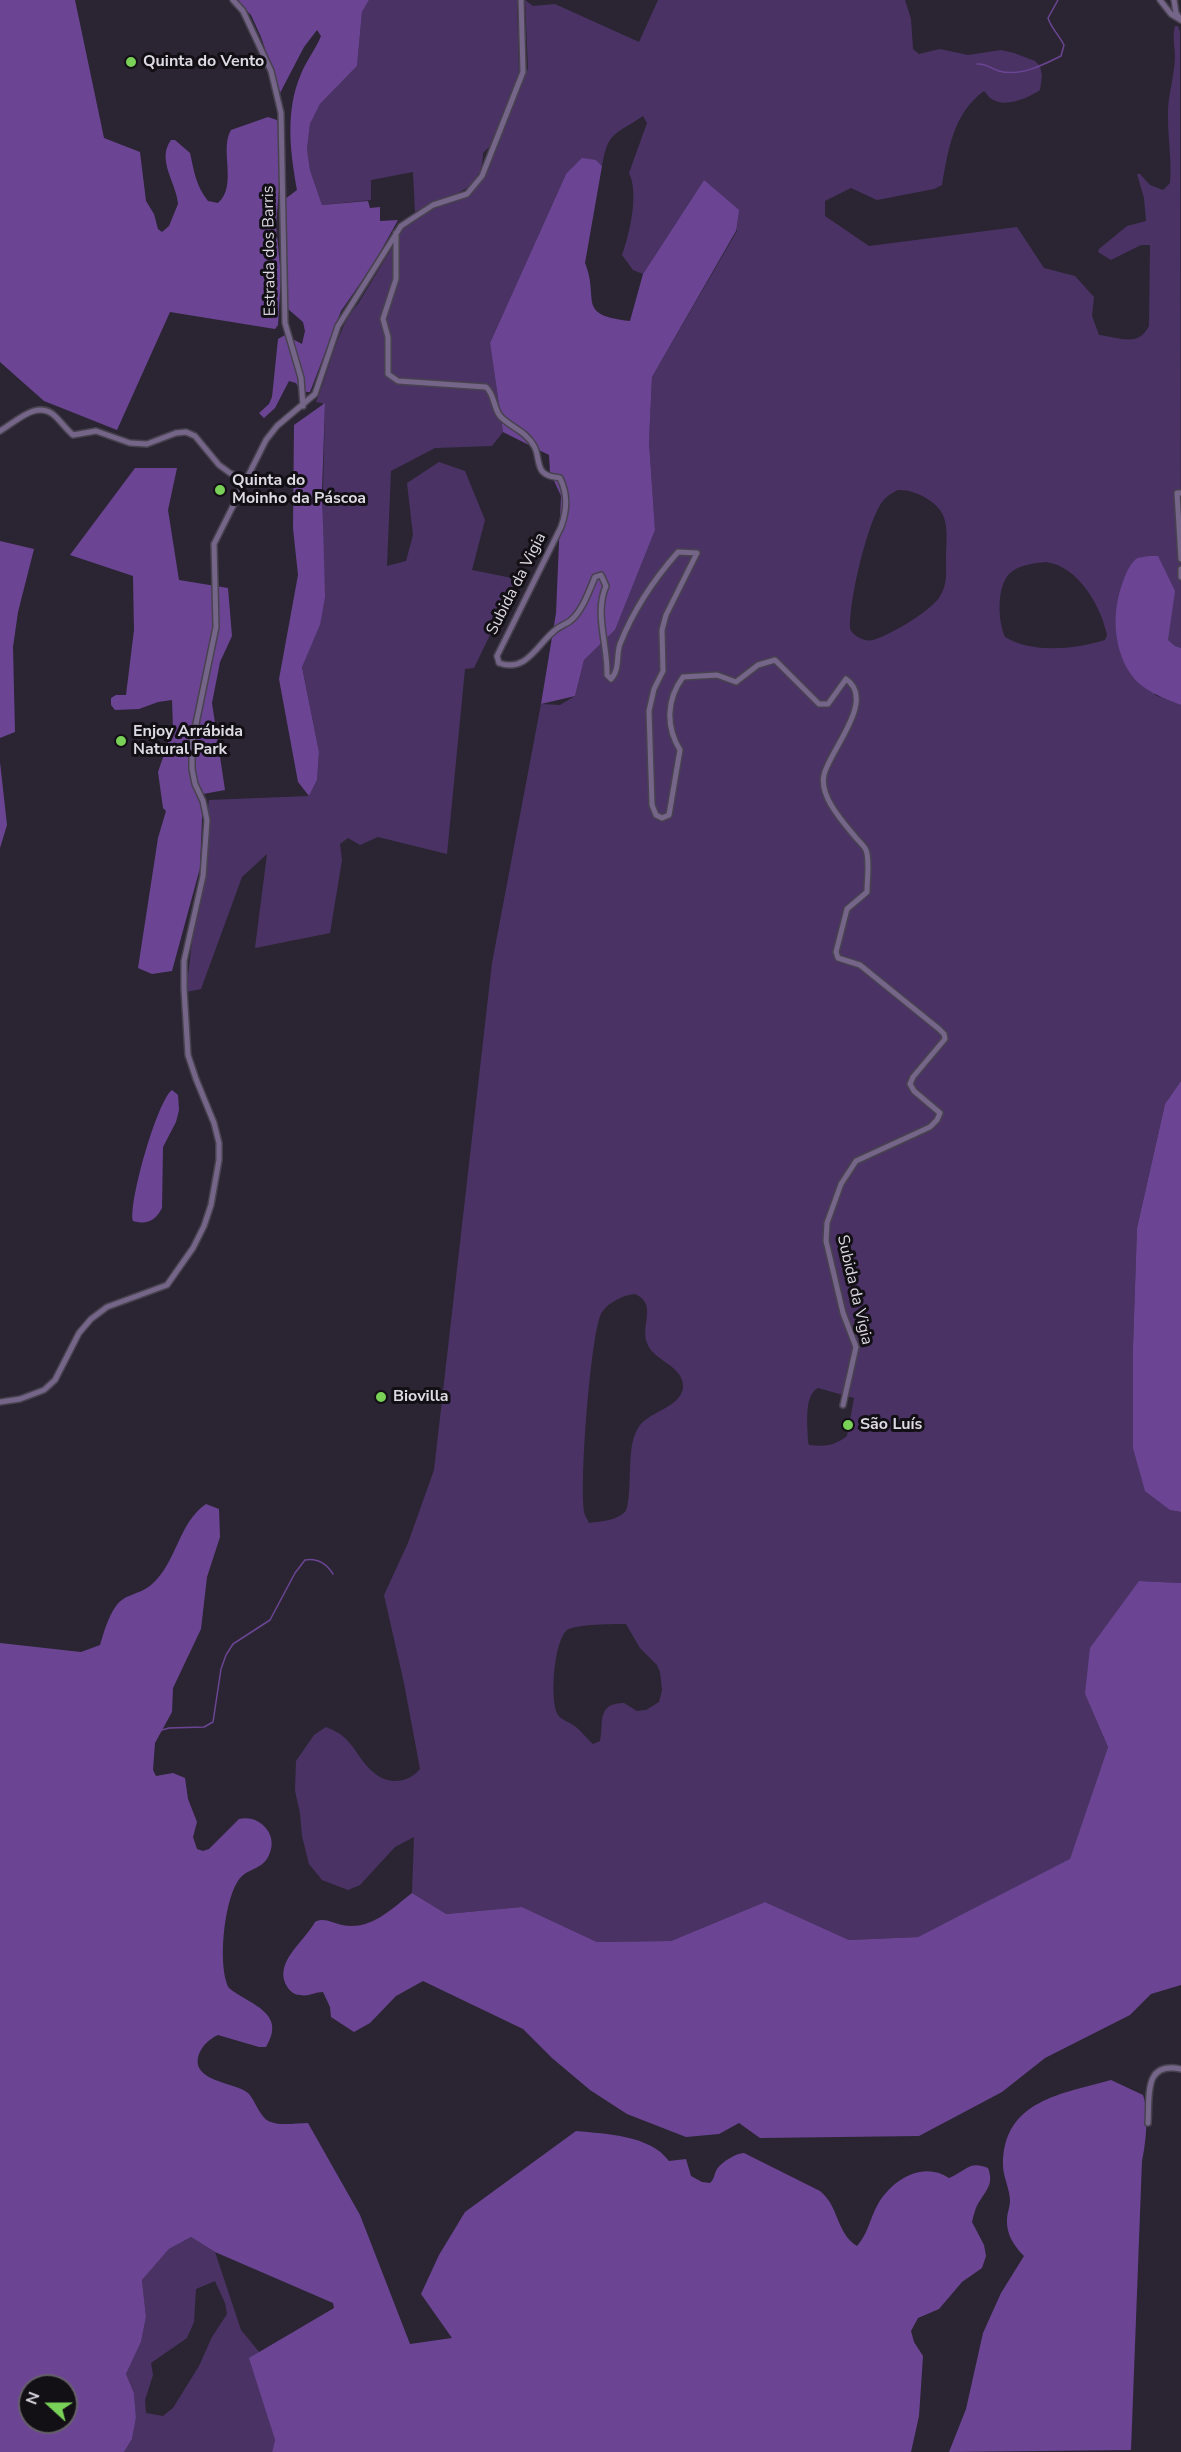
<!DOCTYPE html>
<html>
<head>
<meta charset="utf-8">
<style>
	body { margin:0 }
	#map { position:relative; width:1181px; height:2452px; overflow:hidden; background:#2b2533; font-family:"Nunito Sans",sans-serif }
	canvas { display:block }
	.north { position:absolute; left:18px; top:2374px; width:60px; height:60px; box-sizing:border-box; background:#120f15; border:2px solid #646068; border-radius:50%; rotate:291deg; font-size:16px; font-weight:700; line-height:24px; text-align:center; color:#dedae4 }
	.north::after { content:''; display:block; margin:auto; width:21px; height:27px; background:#79d157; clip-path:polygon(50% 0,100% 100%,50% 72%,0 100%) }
</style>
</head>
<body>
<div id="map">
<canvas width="1181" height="2452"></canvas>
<div class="north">N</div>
</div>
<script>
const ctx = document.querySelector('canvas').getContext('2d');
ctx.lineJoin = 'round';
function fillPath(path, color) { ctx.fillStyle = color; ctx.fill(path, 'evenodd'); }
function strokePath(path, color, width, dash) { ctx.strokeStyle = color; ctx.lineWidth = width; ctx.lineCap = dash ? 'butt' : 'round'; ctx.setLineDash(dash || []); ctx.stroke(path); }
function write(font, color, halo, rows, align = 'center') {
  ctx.font = font + ' "Nunito Sans",sans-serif'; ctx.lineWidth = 6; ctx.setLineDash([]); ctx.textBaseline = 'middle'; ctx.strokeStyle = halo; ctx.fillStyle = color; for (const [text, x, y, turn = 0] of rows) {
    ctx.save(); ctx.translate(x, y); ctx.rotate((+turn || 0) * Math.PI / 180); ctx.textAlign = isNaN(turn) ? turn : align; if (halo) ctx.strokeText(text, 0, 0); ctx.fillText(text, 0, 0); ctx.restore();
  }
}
const green = new Path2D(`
	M369 0H517L519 73 490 146 483 153C483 195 444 196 415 212L413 172 371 180V200L322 205 310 170 307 149 310 124 320 104 357 66 362 12Z
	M525 0 533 6 555 4 639 42 658 0H905L911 19 913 49 919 54 940 49 968 55 1001 50 1014 53 1035 61 1040 66 1042 76 1040 90C1028 98 1004 109 990 98 988 96 986 93 984 91 953 113 948 151 942 185L934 189 877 200 851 188 825 201V216L869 246 1017 227 1044 268 1075 276 1094 297 1092 316 1099 335C1119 337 1138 348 1149 326L1150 245H1141L1111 260 1098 252 1099 249 1127 226 1146 221 1144 198 1137 174H1140L1150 185 1163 190 1170 183C1172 161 1168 140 1168 118 1167 98 1174 79 1175 58 1175 48 1172 37 1175 26H1178L1180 32 1181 648 1175 646 1168 640 1169 623 1155 695 1181 705V1081L1165 1104 1137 1228 1133 1347 1134 1448 1170 1510 1181 1512V1583L1139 1581 1085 1694 1108 1747 1070 1860 918 1937 849 1940 765 1902 671 1941 597 1942 522 1907 445 1914 412 1893 414 1837 395 1847 360 1885 348 1890 322 1880 309 1864 302 1836 300 1813 295 1791 296 1761 314 1735 326 1727C333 1730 340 1733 346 1739 356 1749 362 1763 373 1772 387 1785 408 1784 420 1769L404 1683 384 1595 408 1543 434 1470 492 963 541 704 560 705 575 696 584 660 615 630 655 530 649 442 652 377 737 231 704 180 643 274 633 270 622 255C630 233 639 193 629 173L647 123 643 116C615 135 608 131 602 166L596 160 566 174 490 343 503 432 492 446 435 448 391 471 387 566 406 561 413 535 407 483 439 462 465 471 485 520 472 570 517 579 474 668 465 669 447 854 378 837 360 845 348 838 340 844 342 860 330 933 255 948 267 854 242 877 201 989 186 992 209 800 309 796 317 780 319 752 302 666 320 625 325 404 316 402C329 373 337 326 358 304L407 223 433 208 465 196 479 185 487 173 528 68ZM898 490C915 489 942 503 945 521 948 533 946 546 946 558 946 573 948 584 939 598 930 611 889 636 873 640 865 642 854 637 850 629 849 600 866 529 880 505 884 498 891 493 898 490ZM1046 562C1078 566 1101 606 1107 635L1105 640C1075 649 1033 654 1005 637 998 621 996 587 1010 573 1019 565 1034 563 1046 562ZM635 1294C658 1304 640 1326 647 1343 653 1361 685 1366 683 1388 680 1409 646 1411 637 1430 626 1449 633 1488 626 1511 616 1521 603 1521 589 1523 589 1522 585 1516 585 1515 578 1494 591 1327 602 1312 609 1302 623 1295 635 1294ZM818 1388 854 1398 847 1436C834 1446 824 1447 809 1445L808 1442C808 1427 803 1396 818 1388ZM626 1624 640 1648 657 1665 660 1672 662 1690 659 1702 646 1710 637 1711 624 1703C596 1703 604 1723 600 1741L593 1744C586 1738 581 1730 573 1725 568 1721 561 1720 558 1715 549 1702 554 1640 567 1630 575 1624 615 1624 626 1624Z
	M191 2237 215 2252 241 2330 260 2353 250 2358 275 2440 272 2452H124L132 2439 136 2418 134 2393 126 2374 141 2342 146 2317 142 2280 169 2249ZM215 2281 225 2303 227 2314 212 2337 199 2366 173 2408 163 2416 146 2413 145 2400 153 2375 151 2363 187 2338 194 2322 196 2289Z`);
const forest = new Path2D(`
	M0 0H75L104 138 140 152 146 201 154 214 158 229 162 232 169 226 178 204C177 184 156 160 171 140H175L190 153C194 171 196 186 208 201L218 203C238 186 219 149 231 130L268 117 277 120 280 132V177L276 226 281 275 278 325 275 329 170 312 117 430 44 401 0 362Z
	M236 0H369L362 12 357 66 320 104 310 124 307 149 310 170 322 205 368 201 370 208 380 207V221L398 220 373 265 341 311 310 392H301L296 383 289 381 275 408 264 418 259 413 269 404 272 397 278 339 285 335 302 344 305 331 303 322 288 309 285 199 297 190C290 151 285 111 301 74 306 61 316 49 321 36L317 30 304 47 280 93 261 37 251 15Z
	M582 158 596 160 602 166 585 263C600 300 575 315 630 321L643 274 704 180 739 210 736 231 652 377 649 442 655 530 615 630 584 660 575 696 541 704 556 613 561 496 550 472 549 455 503 432 490 343 566 174Z
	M325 403 322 491 325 597 320 625 302 667 319 752 317 780 309 796 298 782 279 679 298 575 293 528 294 425Z
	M135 468H177L168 510 179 580 228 588 232 636 220 662 212 703 225 790 203 794 200 868 172 971 152 974 138 968 158 838 166 811 163 808 158 772 173 728 172 700 158 702 139 709 115 710 111 705V698L116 695H126L134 630 133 576 70 555Z
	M0 541 34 549 18 612 13 647 15 732 0 738Z
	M1150 556H1158L1175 591 1168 640 1175 646 1181 648V705C1163 698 1141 690 1130 673 1112 645 1112 609 1124 579 1126 573 1131 563 1136 559 1139 557 1146 557 1150 556Z
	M0 762 7 825 0 848Z
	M1181 1081V1512L1170 1510 1145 1491 1133 1448V1347L1137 1228 1165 1104Z
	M172 1090 178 1095 179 1110 176 1122 163 1147 162 1208C155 1221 147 1225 133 1221 128 1204 157 1101 172 1090Z
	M206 1504 219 1509 220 1537 207 1577 201 1629 173 1688 172 1712 155 1743 153 1770 156 1776 173 1773 185 1778 188 1799 197 1822 193 1837 197 1849 203 1851 209 1849 239 1819C260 1814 279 1835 269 1855 263 1869 250 1868 241 1877 224 1895 217 1967 229 1988 248 2004 288 2012 266 2047H259L218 2035C209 2039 203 2045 199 2054 189 2082 236 2082 248 2093 256 2101 260 2119 271 2122 281 2126 297 2123 308 2123L360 2215 410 2344 452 2338 421 2294 439 2255 465 2212 576 2131C606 2134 650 2135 669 2161L686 2159 691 2176 702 2182 710 2183C715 2178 714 2174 717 2169 722 2162 736 2153 744 2153L820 2191C839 2206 836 2233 857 2246 868 2234 870 2218 878 2204 893 2179 923 2161 949 2178 966 2171 969 2160 988 2168 993 2182 989 2187 981 2199 976 2205 974 2214 972 2222L984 2245 986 2256 982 2268 962 2282 939 2309 918 2318 911 2331 914 2342 923 2356 919 2416 911 2452H272L275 2440 249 2358 334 2308 333 2303 215 2252 191 2237 169 2249 142 2280 146 2317 141 2342 126 2374 134 2393 136 2418 132 2439 124 2452H0V1643L81 1652 100 1645C104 1632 108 1617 116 1606 124 1594 141 1594 151 1585 177 1563 178 1523 206 1504ZM30 2386H66V2422H30Z
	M1139 1581 1181 1583V1985L1151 1994 1130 2015 1045 2058 1002 2092 919 2136 760 2138 739 2123 719 2134 686 2137 627 2114 590 2090 552 2058 523 2029 423 1981 396 1996 370 2023 354 2032 331 2017 330 2007 323 1992C315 1992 308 1997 300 1995 295 1995 291 1992 288 1988 271 1964 305 1941 315 1922 324 1917 332 1923 342 1925 371 1931 391 1909 412 1893L446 1914 522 1907 597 1942 671 1941 765 1902 849 1940 918 1937 1070 1859 1108 1747 1085 1694 1090 1648Z
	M1111 2080 1143 2095C1149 2112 1146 2143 1142 2161L1131 2450 949 2452 966 2409 983 2333 1001 2293 1024 2256C1014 2246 1006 2234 1007 2219 1007 2213 1010 2207 1010 2201 1010 2189 1003 2177 1003 2165 1003 2100 1062 2094 1111 2080Z`);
const stream = new Path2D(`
	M977 64C987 63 991 69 999 71 1020 77 1043 65 1061 56L1064 45C1059 35 1051 28 1048 18L1058 0
	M0 1834 16 1825 48 1830 81 1802 91 1787 105 1777 116 1761 144 1735 169 1728 204 1727 213 1722 221 1669 226 1655 233 1644 270 1620 295 1573 305 1560C317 1558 326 1563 333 1574`);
const minor = new Path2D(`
	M233 0 243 11 271 71 281 113 285 323 301 378 303 406
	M1160 0 1171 14 1181 20
	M1174 0 1176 13 1181 20
	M396 233V279L383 319 388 337V374L398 381 486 387C495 395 493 407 500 416 511 428 525 430 534 446 539 454 537 467 543 472 549 478 554 476 560 478 568 495 567 510 561 527L497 656 499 663C526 673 537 645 554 631 559 626 565 625 570 621 582 612 589 591 595 577L601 575 606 586C594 614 608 645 607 675L611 679C620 670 616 655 620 644 633 611 655 578 678 552L697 553 666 615 662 630 663 671 654 689 649 711 652 805 656 815 662 818 669 815 680 750C666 727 666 700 683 677L717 675 736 682 758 665 775 660 819 704H828L846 679C877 700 829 751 824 775 819 797 844 823 857 839 860 842 864 846 866 850 870 861 867 879 867 892L847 909 836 952 838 958 860 965 939 1029 944 1034 945 1039 913 1077 910 1084 914 1091 940 1113 937 1120 930 1127 856 1161 841 1184 827 1223 826 1241 831 1262 843 1313 856 1347 843 1405
	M0 431C16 422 38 398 56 417 62 423 66 429 73 435L96 431 130 443 147 444 176 433 186 432 195 436 219 465 230 473 245 479
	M1181 493H1177L1181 559
	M1181 569V577
	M0 1402 20 1399 44 1390 55 1380 79 1333 91 1319 107 1307 167 1285 193 1248 204 1226 211 1205 219 1160V1143L214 1123 196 1079 188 1055 184 989V961L203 876 207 820 203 801 195 784 192 769V743L216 627 214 544 266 440 277 426 315 394 338 326 401 226 433 205 467 194 482 176 523 72 521 0
	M1148 2123C1150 2096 1143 2061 1181 2069`);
const markers = [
	[131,62,6,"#79d157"],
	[220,490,6,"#79d157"],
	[121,741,6,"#79d157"],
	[381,1397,6,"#79d157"],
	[848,1425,6,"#79d157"]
];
const poiNames = [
	["Quinta do Vento",143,62],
	["Quinta do",232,481],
	["Moinho da Páscoa",232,499],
	["Enjoy Arrábida",133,732],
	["Natural Park",133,750],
	["Biovilla",393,1397],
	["São Luís",860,1425]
];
const streetNames = [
	["Estrada dos Barris",270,251,-91],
	["Subida da Vigia",517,584,-63],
	["Subida da Vigia",854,1290,77]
];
fillPath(green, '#4a3364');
fillPath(forest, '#6b4593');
strokePath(stream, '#6b4593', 1.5);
strokePath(minor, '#48424f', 8);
strokePath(minor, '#746589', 5);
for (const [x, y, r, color] of markers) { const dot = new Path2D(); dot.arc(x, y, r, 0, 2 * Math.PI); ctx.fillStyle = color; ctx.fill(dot); strokePath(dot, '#120f15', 2); }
write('bold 16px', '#dedae4', '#120f15', poiNames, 'left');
write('16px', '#dedae4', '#120f15', streetNames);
</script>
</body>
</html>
